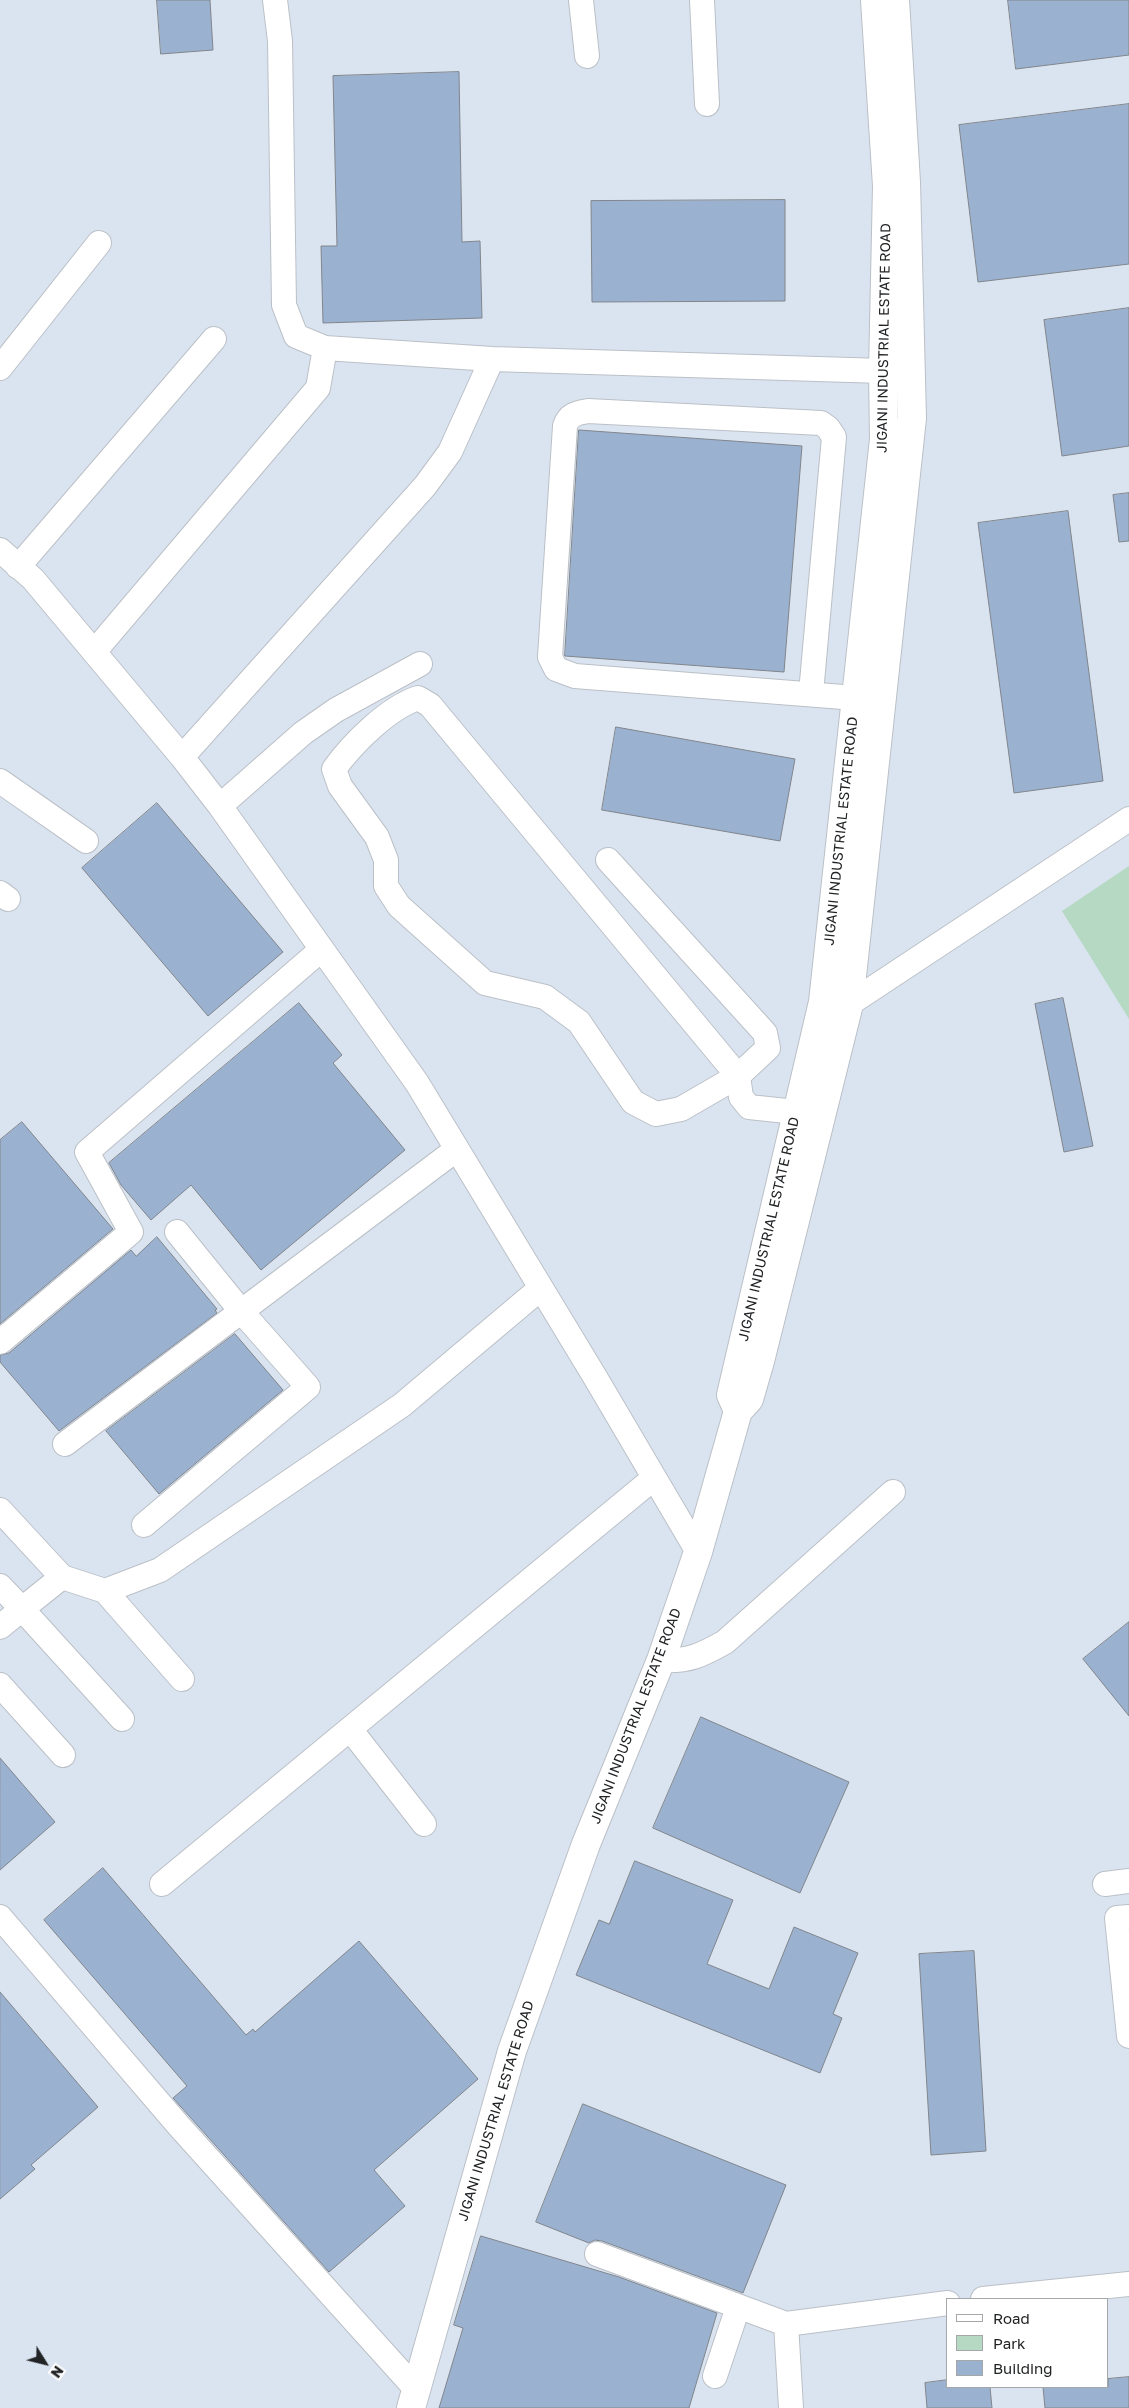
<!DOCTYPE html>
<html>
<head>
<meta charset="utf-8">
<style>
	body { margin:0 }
	#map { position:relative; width:1129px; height:2408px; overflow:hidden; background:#eaeff6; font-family:"Golos Text",sans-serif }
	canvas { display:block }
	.legend { position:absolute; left:946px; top:2298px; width:162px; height:90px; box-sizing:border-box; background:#fff; border:1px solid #a6a7a8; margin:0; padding:6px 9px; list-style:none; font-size:15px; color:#212325 }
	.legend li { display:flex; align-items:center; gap:10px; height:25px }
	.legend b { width:25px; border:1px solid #a6a7a8 }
	.north { position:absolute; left:20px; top:2338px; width:50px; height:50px; -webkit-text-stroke:4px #fff; paint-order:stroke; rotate:126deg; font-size:14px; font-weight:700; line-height:20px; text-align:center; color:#212325 }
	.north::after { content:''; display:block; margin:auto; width:18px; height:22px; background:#212325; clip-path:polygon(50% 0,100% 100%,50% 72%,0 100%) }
</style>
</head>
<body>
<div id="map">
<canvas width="1129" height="2408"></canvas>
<ul class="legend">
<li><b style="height:6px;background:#fff"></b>Road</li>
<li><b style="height:14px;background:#b5d9c2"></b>Park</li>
<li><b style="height:14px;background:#9bb1d0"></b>Building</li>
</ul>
<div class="north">N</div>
</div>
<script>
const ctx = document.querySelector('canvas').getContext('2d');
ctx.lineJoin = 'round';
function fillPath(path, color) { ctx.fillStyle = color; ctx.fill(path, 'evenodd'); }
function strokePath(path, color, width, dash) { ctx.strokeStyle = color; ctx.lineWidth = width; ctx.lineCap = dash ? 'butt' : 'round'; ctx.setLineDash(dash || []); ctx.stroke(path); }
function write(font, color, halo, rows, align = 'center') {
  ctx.font = font + ' "Golos Text",sans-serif'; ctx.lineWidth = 4; ctx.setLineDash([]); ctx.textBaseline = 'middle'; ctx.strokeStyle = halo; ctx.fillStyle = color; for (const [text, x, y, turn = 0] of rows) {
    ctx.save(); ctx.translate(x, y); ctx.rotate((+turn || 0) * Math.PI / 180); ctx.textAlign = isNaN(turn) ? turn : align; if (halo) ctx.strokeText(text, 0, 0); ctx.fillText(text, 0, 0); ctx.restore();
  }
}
const built = new Path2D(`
	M0 0H1129V2408H0ZM948 2299H1108V2387H948Z`);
const green = new Path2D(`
	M1129 866V1019L1062 911Z`);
const building = new Path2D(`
	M157 0H210L213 50 161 54Z
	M1008 0H1129V55L1016 69Z
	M459 72 462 242 480 241 482 318 323 323 321 246H337L333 76Z
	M1129 104V264L978 282 959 125Z
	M785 200V301L592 302 591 201Z
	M1129 308V446L1062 456 1044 320Z
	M579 430 802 446 784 672 565 656Z
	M1129 493V541L1119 542 1113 495Z
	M1068 511 1103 781 1014 793 978 523Z
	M616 727 795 759 780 841 602 810Z
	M157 803 283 952 208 1016 82 868Z
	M1063 998 1093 1146 1064 1152 1035 1004Z
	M299 1003 342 1055 333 1063 405 1150 261 1270 191 1185 151 1220 121 1185 109 1163Z
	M22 1122 113 1229 0 1324V1140Z
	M157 1237 217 1309 215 1310 217 1313 59 1431 0 1362V1355L9 1353 131 1250 136 1256Z
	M235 1334 283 1390 159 1494 106 1431Z
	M1129 1622V1716L1083 1659Z
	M701 1717 849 1782 800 1893 653 1828Z
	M0 1758 55 1822 0 1870Z
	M635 1861 733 1900 707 1964 769 1989 794 1927 858 1953 833 2014 842 2018 820 2073 576 1975 599 1920 609 1924Z
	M103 1868 246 2035 253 2029 255 2032 359 1941 478 2079 374 2170 405 2206 329 2272 173 2098 187 2086 44 1920Z
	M974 1951 986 2151 931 2155 919 1954Z
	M0 1992 98 2107 31 2165 35 2169 0 2199Z
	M583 2104 786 2185 743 2293 602 2241 595 2240 589 2243 536 2222Z
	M481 2236 619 2277 717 2313 689 2408H439L463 2328 454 2325Z
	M1129 2377V2408H1045L1043 2387H1108V2379Z
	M948 2380V2387H990L992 2408H927L925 2383Z`);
const minor = new Path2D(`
	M275 0 280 41 284 305 296 336 325 348 492 359 883 371
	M581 0 587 56
	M702 0 707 104
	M0 368 99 243
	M0 550 33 579 182 757 220 806 417 1083 595 1377 698 1552
	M18 567 214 339
	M94 652 318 388 325 348
	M811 693 834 437 828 428 821 423 588 411C577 413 569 414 565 426L550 657 556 669 575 676 856 698
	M182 757 425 486 450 452 492 359
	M0 781 86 841
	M220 806 303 733 336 710 420 664
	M608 860 765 1033 768 1048 738 1076 430 705 418 698C388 708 353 743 334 769L340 786 377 837 386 860V886L399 906 485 983 545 997 579 1022 633 1102 656 1114 681 1109 738 1076 741 1097 749 1107 796 1112
	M0 893 8 899
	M836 1003 849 1004 1129 819
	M0 1342 131 1232 87 1152 322 949
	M65 1444 457 1149
	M0 1510 62 1577 105 1591 160 1570 402 1405 541 1288
	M144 1525 308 1387 241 1311 177 1232
	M0 1586 22 1609 62 1577
	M105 1591 182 1679
	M0 1627 22 1609 122 1719
	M661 1660C688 1662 702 1655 725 1642L893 1492
	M0 1685 63 1755
	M350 1729 424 1824
	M162 1884 654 1478
	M1105 1884 1129 1881
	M0 1917 179 2126 415 2388
	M1129 1917 1117 1918 1129 2036
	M597 2254 786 2324
	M983 2299 1129 2284
	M715 2376 738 2307
	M791 2408 786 2324 948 2303`);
const major = new Path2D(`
	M738 1411 749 1399 760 1361 849 1004 912 418 906 182 895 0
	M411 2408 512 2051 586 1844 661 1660 698 1552 738 1411 731 1395 823 1002 884 439 883 371 887 186 875 0`);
const streetNames = [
	["JIGANI INDUSTRIAL ESTATE ROAD",884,338,-89],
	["JIGANI INDUSTRIAL ESTATE ROAD",841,831,-84],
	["JIGANI INDUSTRIAL ESTATE ROAD",769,1229,-77],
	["JIGANI INDUSTRIAL ESTATE ROAD",636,1716,-69],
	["JIGANI INDUSTRIAL ESTATE ROAD",496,2111,-73]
];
fillPath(built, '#dae4f1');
fillPath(green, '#b5d9c2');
fillPath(building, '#9bb1d0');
strokePath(building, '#81868c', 1);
strokePath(minor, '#bbc0c7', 26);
strokePath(major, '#bbc0c7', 30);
strokePath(minor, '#fff', 24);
strokePath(major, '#fff', 28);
write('14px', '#212325', '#fff', streetNames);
</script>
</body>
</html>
